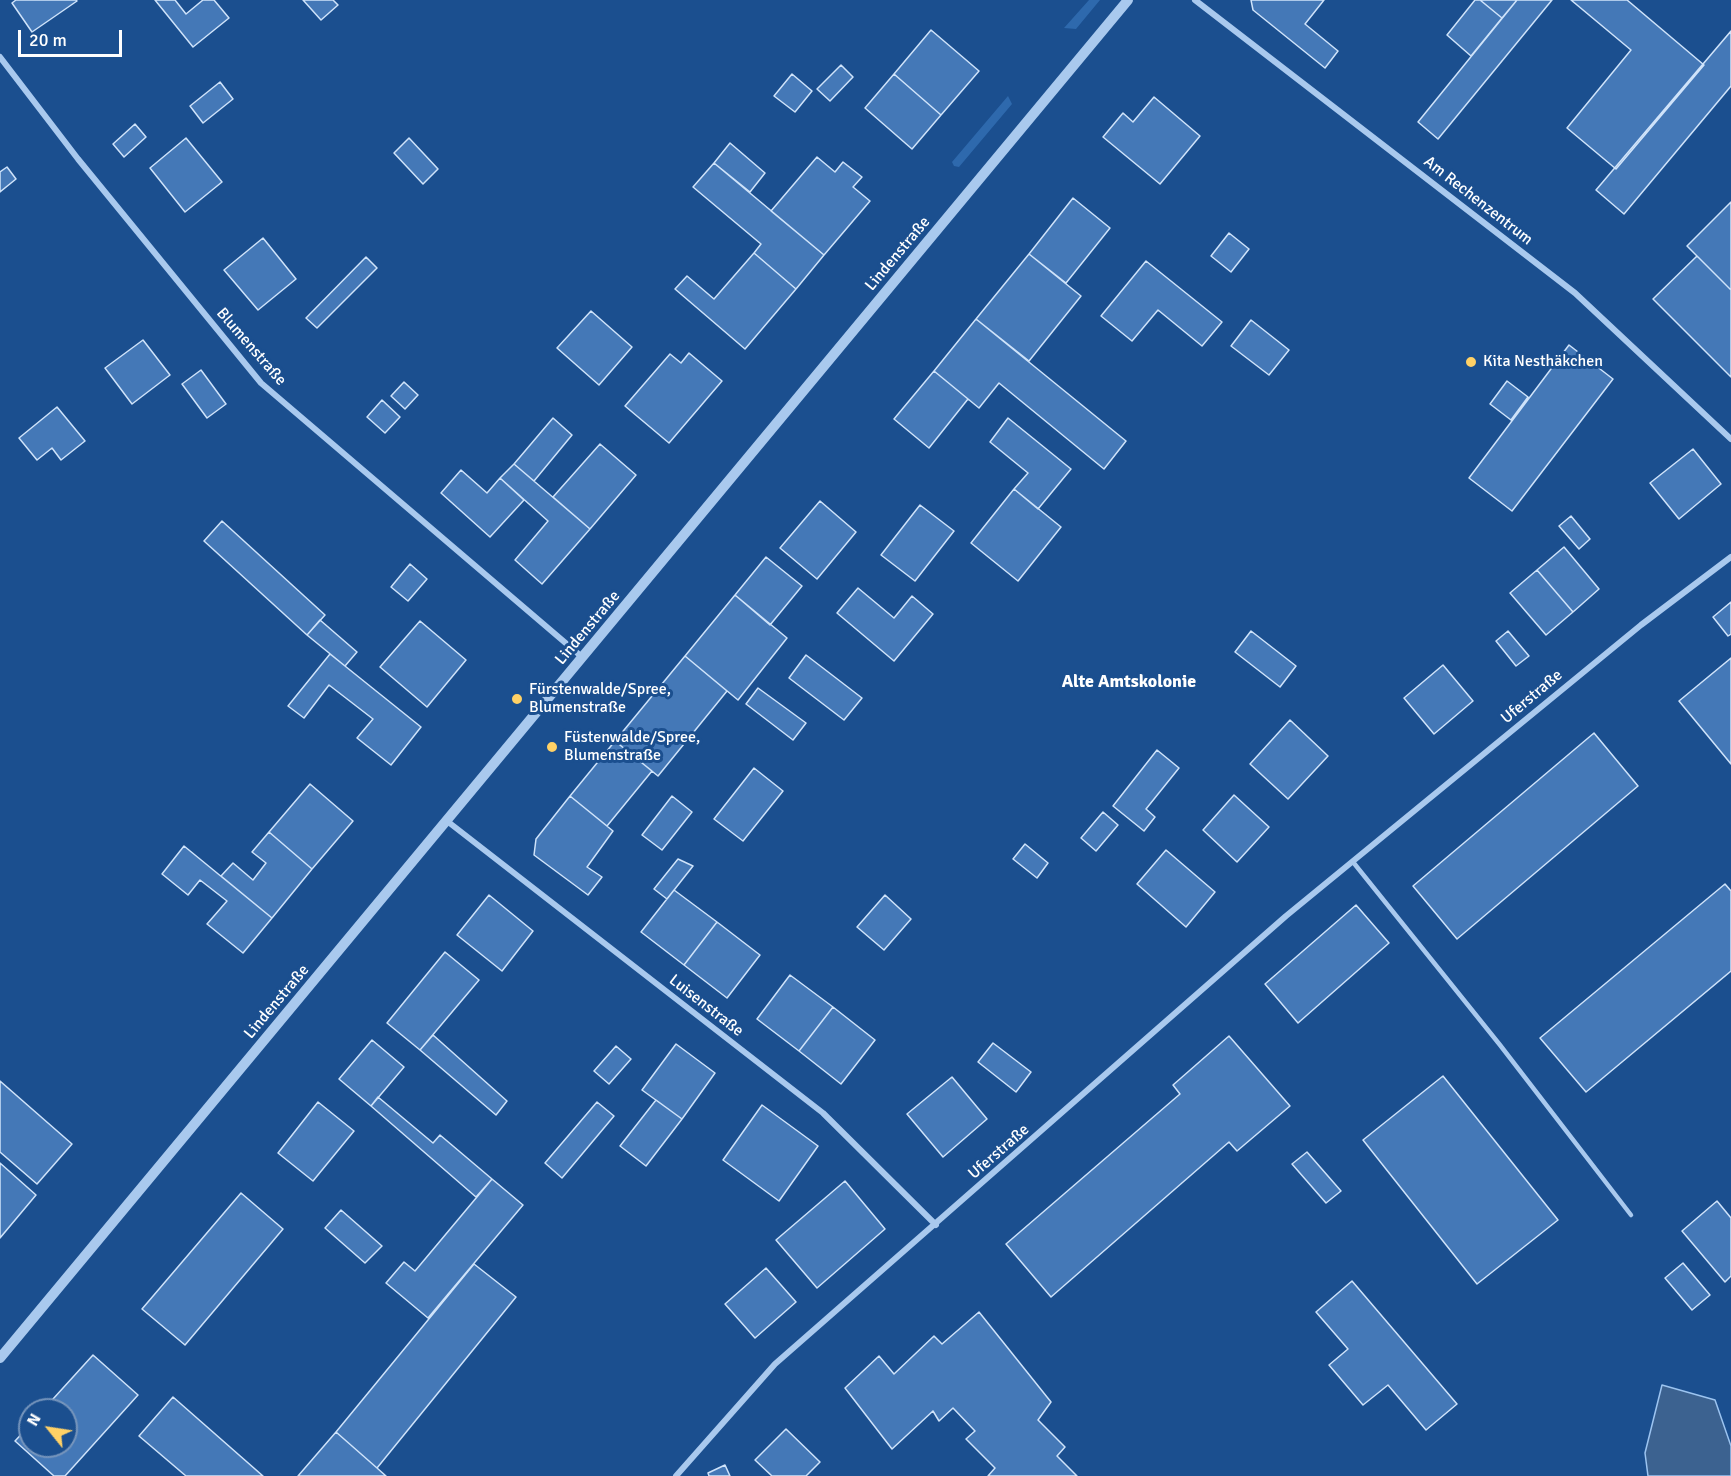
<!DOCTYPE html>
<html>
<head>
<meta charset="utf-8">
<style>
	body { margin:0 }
	#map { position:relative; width:1731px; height:1476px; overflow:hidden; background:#1b4f8f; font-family:Signika,sans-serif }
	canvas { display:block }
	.north { position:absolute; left:18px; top:1398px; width:60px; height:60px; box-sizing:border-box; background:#1b4f8f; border:2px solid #7695bc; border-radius:50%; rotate:300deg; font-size:16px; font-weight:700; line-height:24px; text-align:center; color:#fff }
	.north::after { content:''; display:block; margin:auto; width:21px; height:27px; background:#ffd166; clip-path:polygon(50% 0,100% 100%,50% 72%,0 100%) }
	.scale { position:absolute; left:18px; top:30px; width:104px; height:27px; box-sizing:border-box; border:3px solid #fff; border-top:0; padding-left:8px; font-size:18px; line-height:21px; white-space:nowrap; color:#fff; -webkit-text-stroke:4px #1b4f8f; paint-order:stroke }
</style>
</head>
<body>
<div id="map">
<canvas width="1731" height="1476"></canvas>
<div class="north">N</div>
<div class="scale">20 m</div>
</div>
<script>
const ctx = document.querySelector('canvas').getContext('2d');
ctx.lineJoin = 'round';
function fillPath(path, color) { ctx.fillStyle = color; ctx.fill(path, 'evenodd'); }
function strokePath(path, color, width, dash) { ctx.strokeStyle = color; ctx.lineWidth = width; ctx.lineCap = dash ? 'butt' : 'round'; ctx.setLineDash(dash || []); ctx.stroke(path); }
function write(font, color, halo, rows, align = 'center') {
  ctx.font = font + ' Signika,sans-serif'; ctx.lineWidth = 6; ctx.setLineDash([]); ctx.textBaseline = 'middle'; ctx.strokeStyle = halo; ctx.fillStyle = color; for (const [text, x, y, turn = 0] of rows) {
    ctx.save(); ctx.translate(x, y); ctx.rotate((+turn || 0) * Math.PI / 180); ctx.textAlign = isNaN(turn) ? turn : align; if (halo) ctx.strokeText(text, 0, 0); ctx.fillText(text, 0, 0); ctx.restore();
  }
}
const green = new Path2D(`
	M1089 0H1100L1076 29 1064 28Z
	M1008 96 1012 104 959 167 954 166 952 162Z`);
const water = new Path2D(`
	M1662 1385 1715 1400 1731 1446V1476H1648L1645 1453Z`);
const building = new Path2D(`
	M16 0H76L77 1 32 32 12 3Z
	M155 0H175L186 14 203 0H214L229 18 193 47Z
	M303 0H333L338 5 321 20Z
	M1251 0H1324L1305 24 1338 51 1325 68 1253 10Z
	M1475 0H1480L1502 18 1471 56 1447 35Z
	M1480 0H1517L1502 18Z
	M1517 0H1552L1438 139 1418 122Z
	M1571 0H1627L1704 65 1616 169 1567 128 1631 50Z
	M931 30 979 71 941 115 894 74Z
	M1731 31V86L1624 214 1596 190Z
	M841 65 853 77 830 101 817 89Z
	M792 74 812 91 795 112 774 96Z
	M894 74 941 115 912 149 865 108Z
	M220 82 233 99 203 123 190 106Z
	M1154 97 1200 136 1160 184 1103 137 1123 113 1133 122Z
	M135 124 146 137 124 157 113 144Z
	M186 138 222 182 185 212 150 168Z
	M409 138 438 169 423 184 394 153Z
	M730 143 765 173 750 192 714 163Z
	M817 157 835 172 843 162 862 177 853 187 870 201 824 255 771 211Z
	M714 163 824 255 796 289 754 253 761 244 693 187Z
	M7 167 16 179 0 192V172Z
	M1073 198 1110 228 1066 283 1029 254Z
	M1731 202V290L1687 246Z
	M1229 233 1249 249 1231 272 1211 256Z
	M263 238 296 279 258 310 224 270Z
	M754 253 796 289 745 349 675 289 687 276 714 299Z
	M1029 254 1081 296 1029 361 976 319Z
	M1697 256 1731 290V377L1653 299Z
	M366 257 377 268 317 328 306 318Z
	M1146 261 1222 322 1202 346 1158 310 1132 341 1101 316Z
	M591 311 632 347 599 385 557 348Z
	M976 319 1126 441 1104 469 999 383 979 408 934 371Z
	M1251 320 1289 350 1269 375 1231 346Z
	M143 340 170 375 132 404 105 368Z
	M1569 345 1613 379 1512 511 1469 478Z
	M689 353 722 381 669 443 625 406 670 354 681 363Z
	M201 370 226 404 207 418 182 384Z
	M934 371 968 399 929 448 894 419Z
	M1507 381 1528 397 1511 420 1490 404Z
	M404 382 418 395 405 409 391 396Z
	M382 400 400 417 385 433 367 417Z
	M57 407 85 441 61 460 52 448 37 460 19 438Z
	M553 418 572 435 534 481 514 464Z
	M1008 418 1071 469 1038 509 1014 489 1028 473 990 442Z
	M600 444 636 475 590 529 553 497Z
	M1693 449 1721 484 1679 519 1650 483Z
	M514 464 590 529 542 584 515 560 548 521 500 478Z
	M461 470 487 493 500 478 524 500 490 537 441 493Z
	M1014 489 1061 527 1018 581 971 543Z
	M820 501 856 532 817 579 780 548Z
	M920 505 954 531 915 581 881 555Z
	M1571 516 1590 539 1579 549 1559 526Z
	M222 521 325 615 307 635 204 541Z
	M1564 547 1599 589 1573 612 1537 570Z
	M766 557 802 586 770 625 735 595Z
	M410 564 427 579 408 601 391 587Z
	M1537 570 1573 612 1546 635 1510 593Z
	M858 588 894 618 912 596 933 614 894 661 837 613Z
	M735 595 787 638 738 700 685 656Z
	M1731 602V634L1728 636 1713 617Z
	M320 620 357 652 345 666 307 635Z
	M420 621 466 660 427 707 380 667Z
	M1251 631 1296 666 1280 687 1235 652Z
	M1508 631 1529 656 1516 666 1496 641Z
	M330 654 421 727 391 765 357 738 373 719 329 685 304 718 288 706Z
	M806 655 862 698 844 720 789 678Z
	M685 656 727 691 658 776 615 741Z
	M1731 658V764L1679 701Z
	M1443 665 1473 701 1434 734 1404 698Z
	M758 688 806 723 793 740 746 704Z
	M1290 720 1328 756 1288 799 1250 764Z
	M1594 733 1638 786 1457 939 1413 886Z
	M615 741 652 771 607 826 570 796Z
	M1157 750 1179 768 1146 809 1155 817 1144 831 1113 806Z
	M754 768 783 791 743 841 714 819Z
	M310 784 353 821 312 869 269 832Z
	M1234 795 1269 827 1237 862 1203 830Z
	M570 796 613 831 587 867 602 877 588 895 534 855 536 839Z
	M672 796 692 812 662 850 642 835Z
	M1103 812 1118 825 1096 851 1081 838Z
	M269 832 312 869 272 918 221 876 233 863 253 880 266 863 252 852Z
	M1025 844 1048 863 1037 878 1013 859Z
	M184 846 272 918 243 953 207 924 227 901 200 880 188 895 162 874Z
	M1166 850 1215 892 1186 927 1137 884Z
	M678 859 693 866 667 899 654 889Z
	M1725 884 1731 891V971L1586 1092 1540 1038Z
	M674 890 717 922 684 965 641 932Z
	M489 895 533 931 502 971 457 935Z
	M885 895 911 919 884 950 857 927Z
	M1356 905 1389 943 1298 1023 1265 984Z
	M717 922 760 955 727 998 684 965Z
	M445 952 479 980 420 1050 387 1023Z
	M790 975 833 1007 799 1051 757 1019Z
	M833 1007 875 1040 841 1084 799 1051Z
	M433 1035 507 1101 496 1115 420 1050Z
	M1229 1036 1290 1106 1237 1151 1229 1142 1051 1297 1006 1244 1180 1094 1173 1085Z
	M372 1040 404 1067 371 1106 339 1079Z
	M993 1043 1031 1072 1016 1092 978 1062Z
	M676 1044 715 1073 682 1119 642 1090Z
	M616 1046 631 1059 609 1084 594 1071Z
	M1443 1076 1558 1220 1477 1284 1363 1140Z
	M952 1077 987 1119 943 1157 907 1114Z
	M0 1081 72 1144 37 1184 0 1152Z
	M378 1097 433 1143 440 1135 492 1179 476 1197 371 1106Z
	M656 1100 682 1119 646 1166 620 1146Z
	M318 1102 354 1131 313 1181 278 1153Z
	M597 1102 614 1116 562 1178 545 1163Z
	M762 1105 818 1146 779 1201 723 1160Z
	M1307 1152 1341 1191 1326 1203 1292 1164Z
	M0 1163 36 1195 0 1238Z
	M492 1179 523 1205 428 1318 386 1283 404 1262 415 1271Z
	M845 1181 885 1229 817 1288 776 1240Z
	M241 1193 283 1229 185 1345 142 1309Z
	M1717 1201 1731 1218V1276L1725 1282 1682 1231Z
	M341 1210 382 1246 365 1263 325 1228Z
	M1683 1263 1710 1295 1692 1310 1665 1278Z
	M474 1264 516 1297 377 1468 336 1432Z
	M766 1268 796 1302 755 1338 725 1304Z
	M1352 1281 1457 1404 1426 1430 1388 1385 1363 1405 1329 1365 1348 1349 1316 1312Z
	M979 1312 1051 1402 1038 1420 1065 1447 1057 1456 1077 1476H988L995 1468 966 1439 975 1431 953 1408 939 1421 933 1411 892 1449 845 1388 879 1356 894 1374 934 1336 942 1344Z
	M93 1355 138 1395 65 1476H54L15 1441 30 1425V1446H66V1410H43Z
	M173 1397 263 1476H186L139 1436Z
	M786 1429 820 1462 806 1476H772L755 1460Z
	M336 1432 377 1468 386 1476H298Z
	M725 1465 730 1476H709L708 1473Z`);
const service = new Path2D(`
	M1353 862 1500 1045 1631 1215`);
const minor = new Path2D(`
	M1195 0 1575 293 1731 439
	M0 57 78 159 261 383 582 657
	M447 821 823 1113 936 1225
	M676 1476 775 1364 1286 916 1641 625 1731 557`);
const tertiary = new Path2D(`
	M0 1358 1128 0`);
const markers = [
	[1471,362,6,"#ffd166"],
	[517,699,6,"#ffd166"],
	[552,747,6,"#ffd166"]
];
const streetNames = [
	["Am Rechenzentrum",1478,201,38],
	["Lindenstraße",898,254,-50],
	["Blumenstraße",251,347,49],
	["Lindenstraße",588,628,-50],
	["Uferstraße",1532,697,-40],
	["Lindenstraße",277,1002,-50],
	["Luisenstraße",706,1006,38],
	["Uferstraße",999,1152,-41]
];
const poiNames = [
	["Kita Nesthäkchen",1483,362],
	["Fürstenwalde/Spree,",529,690],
	["Blumenstraße",529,708],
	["Füstenwalde/Spree,",564,738],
	["Blumenstraße",564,756]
];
const neighbourhoodNames = [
	["Alte Amtskolonie",1129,682]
];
fillPath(green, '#2e69ad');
fillPath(water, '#3c6290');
strokePath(water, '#9cc4f0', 1.5);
fillPath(building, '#4478b7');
strokePath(building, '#cfe3fa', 1.5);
strokePath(service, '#a9c9ee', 4.5);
strokePath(minor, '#a9c9ee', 6);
strokePath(tertiary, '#a9c9ee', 10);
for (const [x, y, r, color] of markers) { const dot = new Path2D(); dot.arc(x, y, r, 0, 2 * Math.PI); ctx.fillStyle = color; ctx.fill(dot); strokePath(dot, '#1b4f8f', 2); }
write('16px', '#fff', '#1b4f8f', streetNames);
write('16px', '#fff', '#1b4f8f', poiNames, 'left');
write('bold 18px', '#fff', '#1b4f8f', neighbourhoodNames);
</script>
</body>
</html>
